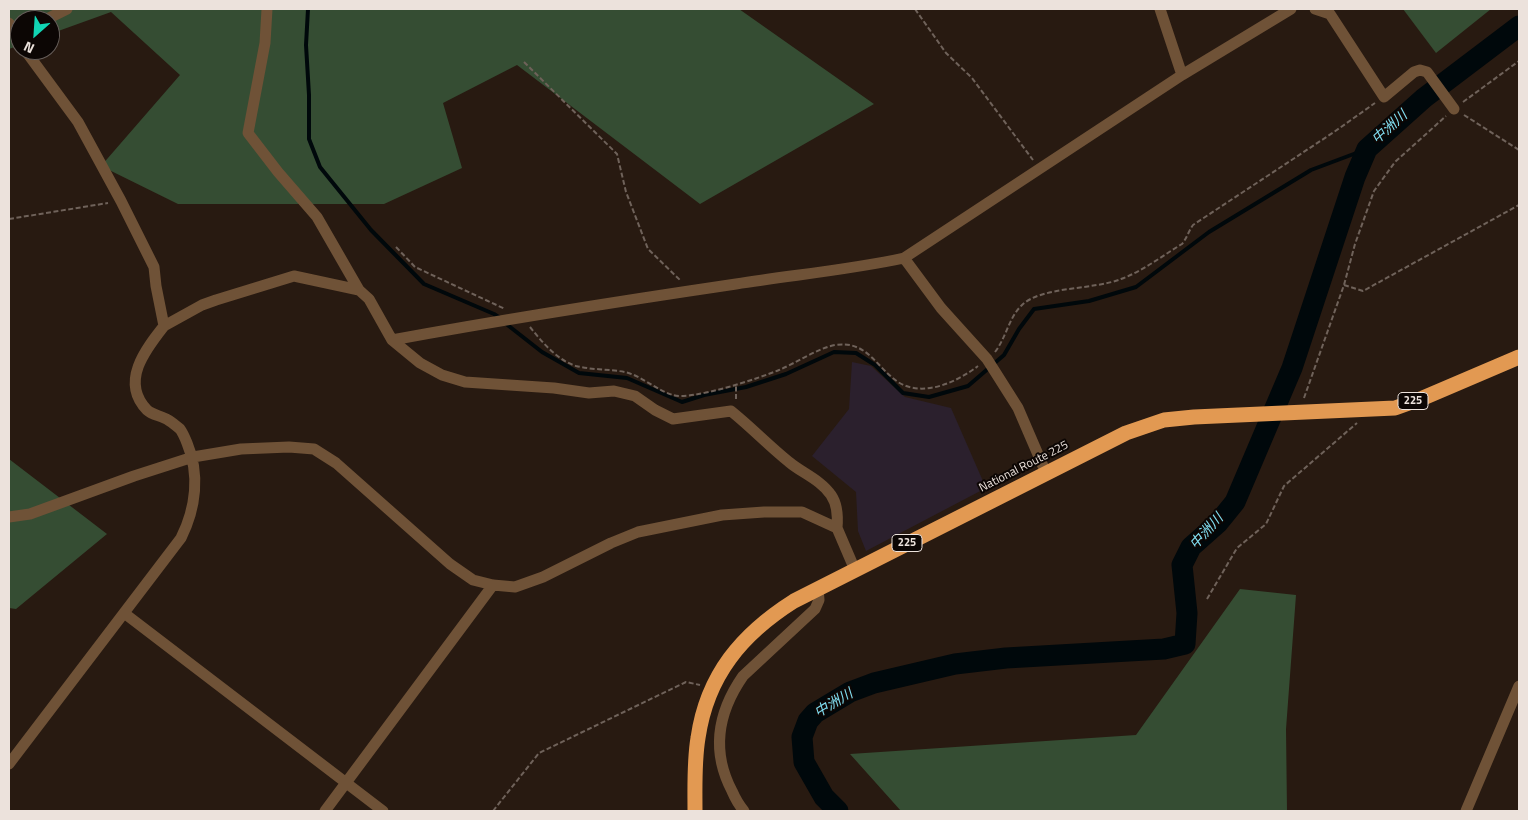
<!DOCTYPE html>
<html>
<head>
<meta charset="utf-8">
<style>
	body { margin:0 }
	#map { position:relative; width:1528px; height:820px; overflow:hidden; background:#281a11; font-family:"Titillium Web",sans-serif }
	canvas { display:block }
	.frame { position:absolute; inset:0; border:10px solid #ece2dc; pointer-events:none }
	.north { position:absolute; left:10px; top:10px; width:50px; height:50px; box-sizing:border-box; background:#0c0604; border:1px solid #665e5a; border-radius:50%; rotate:206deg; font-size:14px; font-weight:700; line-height:20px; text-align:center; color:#ece2dc }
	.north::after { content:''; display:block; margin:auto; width:18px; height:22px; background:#11d5b4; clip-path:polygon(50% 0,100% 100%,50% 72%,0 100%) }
</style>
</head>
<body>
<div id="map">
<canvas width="1528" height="820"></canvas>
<div class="frame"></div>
<div class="north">N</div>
</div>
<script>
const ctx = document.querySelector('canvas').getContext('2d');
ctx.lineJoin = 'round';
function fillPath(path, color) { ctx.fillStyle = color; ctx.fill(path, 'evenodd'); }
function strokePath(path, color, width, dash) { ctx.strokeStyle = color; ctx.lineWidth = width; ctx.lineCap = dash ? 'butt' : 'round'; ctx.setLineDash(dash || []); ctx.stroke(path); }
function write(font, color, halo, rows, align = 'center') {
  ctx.font = font + ' "Titillium Web","Noto Sans JP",sans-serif'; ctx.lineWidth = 4; ctx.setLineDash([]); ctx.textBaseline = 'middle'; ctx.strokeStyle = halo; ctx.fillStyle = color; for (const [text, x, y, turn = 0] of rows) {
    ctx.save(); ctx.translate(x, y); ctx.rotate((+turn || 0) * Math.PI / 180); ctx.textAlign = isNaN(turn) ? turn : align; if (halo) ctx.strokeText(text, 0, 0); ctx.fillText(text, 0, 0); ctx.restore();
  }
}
const industrial = new Path2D(`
	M852 362 871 366 905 397 951 408 986 488 866 551 858 531 856 492 812 456 849 409Z`);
const green = new Path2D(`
	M9 9H739L874 104 700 204 517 65 443 103 462 168 384 204H178L101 166 180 75 111 12 50 34V20H20V45L9 49Z
	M1403 9H1491L1436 53Z
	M9 459 107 534 16 609 9 608Z
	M1240 589 1296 595 1286 729 1287 811H901L850 754 1136 735Z`);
const stream = new Path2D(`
	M308 9 306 45 309 95V139L320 167 371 230 424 284 494 314 500 318
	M505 323 542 352 579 373 627 378 682 402 704 395 746 387 786 374 834 352 856 353 875 365 903 393 929 397 968 386 1004 355 1019 329 1034 309 1089 301 1136 287 1209 232 1311 170 1367 149`);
const river = new Path2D(`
	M838 811 824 797 804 762 802 737 808 721 815 713 850 692 874 683 955 664 1006 658 1164 649 1185 644 1187 613 1182 565 1191 547 1218 523 1235 502 1292 368 1355 177 1367 149 1424 98 1519 26`);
const path = new Path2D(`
	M915 9 946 53 972 78 1033 160
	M524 62 617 154 626 192 648 249 680 280
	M1463 102 1519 61
	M1464 115 1519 150
	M9 219 108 203
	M396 247 415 267 505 309
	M1344 285 1363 291 1519 205
	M530 327C542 342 557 360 576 366 592 370 609 369 625 372 642 376 656 390 673 395 691 401 760 378 779 370 796 363 818 348 835 345 867 340 876 367 898 382 923 398 957 382 978 366
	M995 352C1006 338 1009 317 1022 305 1042 286 1094 290 1121 279 1143 271 1162 256 1182 244 1187 238 1188 232 1193 225L1334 132 1375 103
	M1304 398 1344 285 1355 244 1374 191 1395 162 1446 116
	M736 399V384
	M1207 599 1237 548 1266 524 1284 486 1357 423
	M493 811 539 753 686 682 700 685`);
const street = new Path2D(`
	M267 9 265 43 248 133 278 172 317 217 359 290 369 299 392 340 420 363 442 375 465 382 554 388 589 393 614 391 635 396 655 410 673 419 731 411C751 427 769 446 789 462 802 473 821 480 831 495 838 505 838 517 837 528
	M1160 9 1182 75
	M1315 9 1330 14 1384 97 1414 72 1420 70 1427 72 1454 109
	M45 20 67 9
	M9 23 20 41
	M904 258 941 308 987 359 1018 408 1046 473
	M164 326 202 305 216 300 294 276 359 290
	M392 340C506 319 621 301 736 284 792 275 849 270 904 258L1182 75 1291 9
	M9 517 30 514 134 476 193 457 241 449 289 447 314 449 336 463 450 564 473 580 493 585 515 587 543 577 611 543 638 532 722 515 764 512H802L837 528 855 570
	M124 613 383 811
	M9 764 181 538C196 508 200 474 187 443 185 438 183 433 180 429 176 426 172 422 168 420 162 416 152 415 147 410 120 382 145 350 164 326L156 286 154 267 121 201 78 122 25 50
	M325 811 493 585
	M744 811C739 805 735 798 732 791 711 751 718 712 743 676L815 609 819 600 818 588
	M1466 811 1519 686`);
const highway = new Path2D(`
	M695 811C695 787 694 762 698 738 707 675 742 634 794 601L1126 433 1164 420 1194 417 1395 408 1423 398 1519 357`);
const shields = [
	[1413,401,30],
	[907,543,30]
];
const shieldNames = [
	["225",1413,401],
	["225",907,543]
];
const streetNames = [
	["National Route 225",1024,467,-27]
];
const waterNames = [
	["中洲川",1390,128,-42],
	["中洲川",1207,532,-48],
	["中洲川",834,704,-31]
];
fillPath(industrial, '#2b202d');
fillPath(green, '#354d33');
strokePath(stream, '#00080b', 4);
strokePath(river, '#00080b', 21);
strokePath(path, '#6f625a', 2, [5, 2.5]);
strokePath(street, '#6f5237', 11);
strokePath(highway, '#e29952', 15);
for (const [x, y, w] of shields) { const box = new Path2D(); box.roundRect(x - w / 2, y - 8.5, w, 17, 4); ctx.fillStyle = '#0c0604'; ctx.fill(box); strokePath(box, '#ece2dc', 1); }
write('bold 11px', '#ece2dc', null, shieldNames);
write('12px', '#ece2dc', '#0c0604', streetNames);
write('italic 14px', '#82e0f3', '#0c0604', waterNames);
</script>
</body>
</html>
